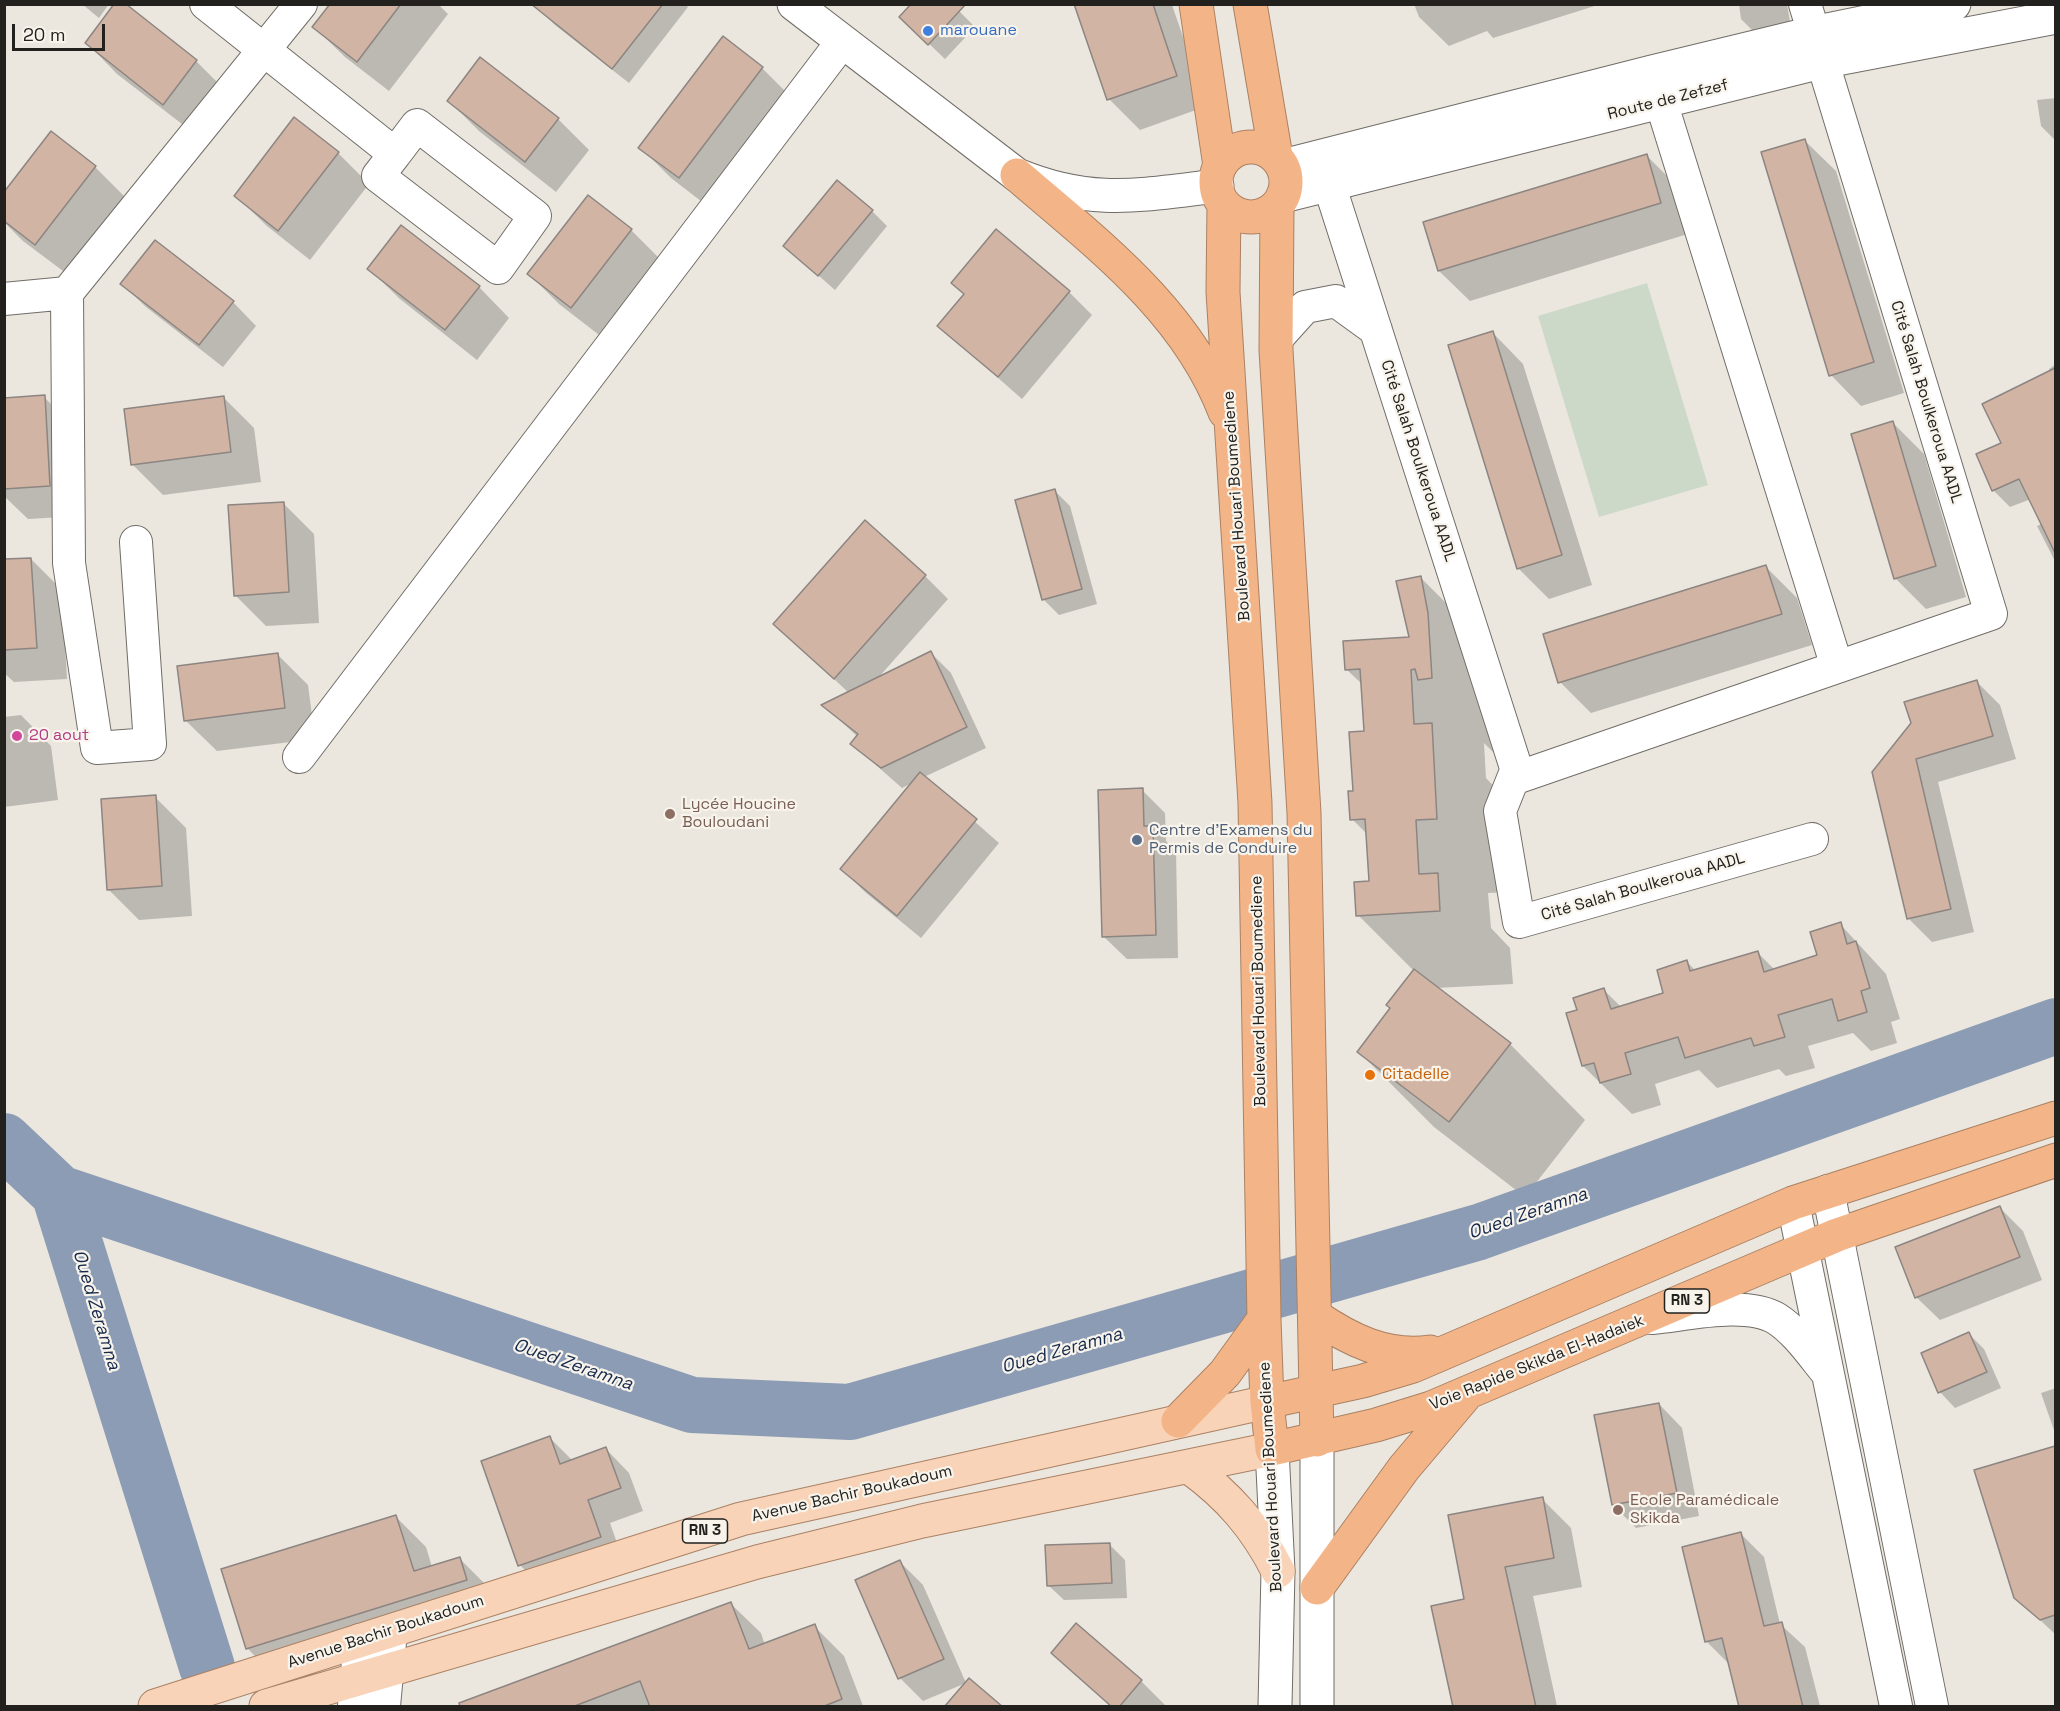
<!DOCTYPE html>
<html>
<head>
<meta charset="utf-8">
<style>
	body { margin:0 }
	#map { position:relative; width:2060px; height:1711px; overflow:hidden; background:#ebe7df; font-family:"Space Grotesk",sans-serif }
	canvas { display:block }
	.frame { position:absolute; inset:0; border:6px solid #22211e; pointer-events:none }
	.scale { position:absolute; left:12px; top:24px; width:93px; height:27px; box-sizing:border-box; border:3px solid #22211e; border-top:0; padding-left:8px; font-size:18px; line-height:21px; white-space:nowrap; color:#22211e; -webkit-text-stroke:4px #f8f4ec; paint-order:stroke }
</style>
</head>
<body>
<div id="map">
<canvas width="2060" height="1711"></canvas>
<div class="frame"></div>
<div class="scale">20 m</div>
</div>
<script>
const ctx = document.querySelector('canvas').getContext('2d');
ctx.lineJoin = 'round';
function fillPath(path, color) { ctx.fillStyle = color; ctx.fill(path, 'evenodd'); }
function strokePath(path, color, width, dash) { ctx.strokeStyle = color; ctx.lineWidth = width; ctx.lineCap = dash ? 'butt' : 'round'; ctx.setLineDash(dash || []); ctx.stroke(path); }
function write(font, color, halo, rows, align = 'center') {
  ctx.font = font + ' "Space Grotesk",sans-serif'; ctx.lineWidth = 4.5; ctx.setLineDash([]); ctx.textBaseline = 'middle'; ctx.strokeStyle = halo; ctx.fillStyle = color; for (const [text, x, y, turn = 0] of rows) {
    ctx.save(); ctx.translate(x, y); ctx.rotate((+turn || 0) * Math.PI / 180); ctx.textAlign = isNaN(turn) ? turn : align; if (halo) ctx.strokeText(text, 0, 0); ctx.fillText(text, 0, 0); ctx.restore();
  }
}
const green = new Path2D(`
	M1647 283 1708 485 1599 517 1538 316Z`);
const shadow = new Path2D(`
	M82 4H109L99 18Z
	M123 4 196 61 227 92 195 134 117 74 87 43Z
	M331 4H438L448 14 389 91 345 57 314 27Z
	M543 4H685L688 7 629 83 555 25 539 10Z
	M952 4 975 27 945 59 901 17Z
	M1076 4H1175L1172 5 1207 106 1140 130 1109 99Z
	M1414 4H1601L1493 38 1487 31 1449 46 1419 17Z
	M1739 4H1787L1791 28 1757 35 1741 19Z
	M481 59 558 119 589 150 556 192 479 131 449 101Z
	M762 68 793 99 710 208 671 178 640 147Z
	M2056 98V141L2041 126 2037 100Z
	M1805 141 1836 171 1904 393 1861 406 1831 375Z
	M338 153 369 184 310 260 267 226 236 196Z
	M1646 155 1677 186 1691 233 1470 301 1439 271 1425 223Z
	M95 167 126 198 67 274 23 241 4 222V194Z
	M588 197 631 230 662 261 603 338 559 304 529 274Z
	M872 211 887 226 835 290 785 246Z
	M369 269 479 287 509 318 477 360 400 299Z
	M122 284 233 302 256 326 223 367 146 307Z
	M1069 292 1092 315 1022 399 939 326 965 295Z
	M1493 333 1523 364 1592 585 1549 599 1518 568Z
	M2056 364V563L2037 526 2043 523 2031 499 2010 507 1993 490 2003 444 2051 372 2049 369Z
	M44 397 75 428 81 516 28 519 4 496V399Z
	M224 398 254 428 261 482 163 495 132 464Z
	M1893 423 1924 454 1966 597 1926 609 1895 578Z
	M1055 491 1070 506 1097 604 1059 615 1043 599Z
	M283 503 314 534 319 623 266 626 235 595Z
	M31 559 62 590 67 679 14 682 4 673V561Z
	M1766 567 1797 598 1812 645 1591 713 1560 682Z
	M925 576 948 599 878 678 931 653 951 673 986 748 924 777 999 843 921 938 865 892 842 869 912 783 902 788 852 744 858 737 823 705 849 693 775 624Z
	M1421 578 1494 651 1505 751 1493 752 1484 743 1486 778 1505 798 1510 892 1488 893 1491 928 1510 948 1513 984 1436 988 1510 1044 1585 1120 1525 1197 1434 1127 1358 1051 1391 1008 1414 971 1358 915 1371 882 1368 835 1352 819 1365 732 1363 685 1346 669 1410 639Z
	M277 654 308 685 315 739 217 751 186 721Z
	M1977 682 2000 705 2016 759 1938 782 1974 932 1932 942 1909 919 1874 772Z
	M21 715 51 746 58 800 4 807V717Z
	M1142 790 1165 813 1166 841 1176 851 1178 958 1127 959 1103 936Z
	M155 797 186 828 192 916 139 920 108 889Z
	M1840 924 1886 974 1900 1019 1891 1022 1897 1043 1871 1051 1853 1033 1808 1046 1815 1068 1786 1076 1779 1069 1717 1088 1699 1070 1655 1084 1661 1105 1632 1114 1583 1066 1568 1014 1579 1011 1604 990 1621 1007 1665 994 1687 962 1696 971 1757 952 1775 970 1819 956Z
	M1999 1207 2023 1231 2042 1280 1940 1320 1916 1297Z
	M1969 1334 1984 1349 2001 1388 1955 1408 1940 1392Z
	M2056 1388V1436L2041 1393Z
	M1659 1404 1682 1428 1699 1516 1636 1528 1613 1505Z
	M550 1438 573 1461 606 1449 629 1473 643 1511 610 1523 623 1560 543 1589 520 1565Z
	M2027 1456 2056 1484V1635L2021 1602Z
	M1542 1499 1571 1528 1582 1587 1533 1596 1557 1706H1455L1466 1600Z
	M395 1516 426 1547 432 1567 459 1558 490 1589 278 1679 247 1648Z
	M1741 1534 1764 1557 1780 1624 1805 1647 1820 1706H1740L1730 1665 1706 1641Z
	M1110 1545 1125 1560 1127 1598 1064 1600 1048 1585Z
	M900 1562 923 1585 966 1683 923 1701 900 1678Z
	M731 1604 761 1633 765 1645 814 1626 844 1656 863 1706H506Z
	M1053 1653 1141 1681 1166 1706H1110Z`);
const river = new Path2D(`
	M4 1141 59 1193 207 1667
	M59 1193 692 1405 850 1412 1479 1232 2056 1026`);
const building = new Path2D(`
	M114 4H126L197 60 163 105 85 43Z
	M330 4H401L357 62 312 27Z
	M531 4H663L612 69Z
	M911 4H966L928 45 899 17Z
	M1074 4H1153L1177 76 1107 100Z
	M723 36 763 67 679 178 638 148Z
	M480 57 559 118 525 162 447 101Z
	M294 117 339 152 278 231 234 196Z
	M51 131 96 166 35 245 4 221V192Z
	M1805 139 1874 362 1829 376 1761 152Z
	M1647 154 1661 203 1438 271 1423 222Z
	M837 180 873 210 818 276 783 246Z
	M588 195 632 229 571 308 527 274Z
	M401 225 480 286 445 330 367 269Z
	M996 229 1070 291 998 377 937 326 964 294 951 283Z
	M155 240 234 301 199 345 120 284Z
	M1493 331 1562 555 1517 569 1448 345Z
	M2055 368V553L2019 479 1992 491 1976 454 2001 443 1982 404Z
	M45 395 50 486 4 489V398Z
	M224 396 231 452 131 465 124 409Z
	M1893 421 1936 566 1894 579 1851 434Z
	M1055 489 1082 589 1042 600 1015 500Z
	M284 502 289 592 234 596 228 505Z
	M865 520 926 575 834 679 773 624Z
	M31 558 37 648 4 650V559Z
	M1766 565 1782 614 1558 683 1543 634Z
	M1421 576 1428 613 1432 678 1418 680 1415 669 1411 670 1414 724 1432 723 1437 819 1416 820 1419 874 1438 873 1440 911 1356 916 1354 882 1369 881 1365 819 1350 820 1348 791H1353L1349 732 1364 731 1360 669 1345 670 1343 641 1409 637 1396 581Z
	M931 651 967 727 881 768 850 744 858 734 821 705Z
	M278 653 285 708 184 721 177 666Z
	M1977 680 1993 736 1916 759 1951 909 1907 919 1872 772 1911 723 1904 702Z
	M920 772 977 819 897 916 840 869Z
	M1143 788 1144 826H1153L1156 935 1102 937 1098 790Z
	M156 795 162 886 107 890 101 799Z
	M1841 922 1847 944 1856 941 1870 988 1861 991 1867 1012 1838 1021 1832 999 1778 1015 1785 1037 1754 1046 1751 1038 1685 1058 1678 1037 1625 1053 1631 1074 1600 1083 1594 1063 1582 1066 1566 1013 1577 1010 1573 998 1604 988 1611 1009 1663 993 1657 970 1687 960 1690 971 1758 951 1764 972 1817 955 1810 932Z
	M1414 969 1511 1043 1449 1122 1357 1052 1390 1008 1386 1005Z
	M2000 1206 2020 1257 1915 1298 1895 1247Z
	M1969 1332 1987 1372 1938 1393 1921 1353Z
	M1659 1403 1677 1493 1612 1505 1594 1415Z
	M550 1436 560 1464 606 1447 621 1488 588 1500 601 1537 518 1566 481 1461Z
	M2055 1446V1615L2040 1620 2014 1598 1974 1470Z
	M1543 1497 1554 1558 1505 1567 1536 1707H1453L1431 1606 1464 1599 1448 1515Z
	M396 1515 414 1571 460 1557 467 1580 246 1649 221 1569Z
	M1741 1532 1764 1626 1782 1622 1803 1707H1739L1722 1638 1705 1642 1682 1547Z
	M1110 1543 1112 1583 1047 1586 1045 1545Z
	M900 1560 944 1659 898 1679 855 1580Z
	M731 1602 749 1649 815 1624 842 1699 822 1707H650L640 1681 572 1707H460L459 1703Z
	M1076 1623 1142 1680 1119 1707H1112L1051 1653Z
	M969 1678 1003 1707H944Z`);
const street = new Path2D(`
	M206 4 395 154 378 176 498 268 535 216 417 125 395 154
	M1653 76 1837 667
	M1311 164 1329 184 1519 777 1991 614 1805 4
	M67 293 301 4
	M4 299 67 293 69 563 97 748 150 744 136 542
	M1277 338 1305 307 1336 301 1376 330
	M299 757 842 42
	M1516 771 1500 811 1519 922 1812 839
	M1828 1191 1932 1706
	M1793 1203 1896 1706
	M1652 1318C1686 1315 1746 1300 1777 1319 1797 1332 1813 1356 1828 1374
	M354 1706 360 1640
	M384 1706 391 1631`);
const secondary = new Path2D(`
	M794 4 1017 175C1092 206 1139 195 1217 186
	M1283 166 1652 72 1813 33 1954 4
	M1283 196 1821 62 2056 17
	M1272 1449 1278 1571 1275 1706
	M1317 1706V1440`);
const primary = new Path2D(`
	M1189 1467C1229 1496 1256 1527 1278 1571
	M155 1706 741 1519 1267 1402
	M266 1706 757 1562 922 1521 1272 1449`);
const highway = new Path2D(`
	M1196 4 1220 166
	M1250 4 1276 157
	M1216 182a35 35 0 1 1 70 0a35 35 0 1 1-70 0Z
	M1017 175C1097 244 1186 310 1225 412
	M1224 204 1223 292 1255 803 1264 1319 1267 1402 1272 1449 1376 1425 1431 1408 1837 1235 2056 1160
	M1277 206 1276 350 1304 813 1317 1440
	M1315 1316C1350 1340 1386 1358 1430 1352
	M1267 1402 1363 1381 1413 1366 1793 1203 2056 1118
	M1178 1421 1225 1373 1264 1319
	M1317 1588 1404 1468 1464 1397`);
const markers = [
	[928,31,6,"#3f7fe0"],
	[17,736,6,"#d1479c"],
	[670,814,6,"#8d6e63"],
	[1137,840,6,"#5c6f8a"],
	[1370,1075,6,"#e8710a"],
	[1618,1510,6,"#8d6e63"]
];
const shields = [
	[1687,1301,45],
	[705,1531,45]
];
const shieldNames = [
	["RN 3",1687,1301],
	["RN 3",705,1531]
];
const shopNames = [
	["marouane",940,31]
];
const streetNames = [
	["Route de Zefzef",1668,100,-14],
	["Cité Salah Boulkeroua AADL",1926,402,73],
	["Cité Salah Boulkeroua AADL",1418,461,72],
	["Boulevard Houari Boumediene",1237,506,-94],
	["Cité Salah Boulkeroua AADL",1643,887,-16],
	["Boulevard Houari Boumediene",1259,991,-91],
	["Voie Rapide Skikda El-Hadaiek",1537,1363,-22],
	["Boulevard Houari Boumediene",1271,1477,-93],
	["Avenue Bachir Boukadoum",852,1494,-13],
	["Avenue Bachir Boukadoum",386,1632,-18]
];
const hotelNames = [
	["20 aout",29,736]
];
const educationNames = [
	["Lycée Houcine",682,805],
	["Bouloudani",682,823],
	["Ecole Paramédicale",1630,1501],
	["Skikda",1630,1519]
];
const serviceNames = [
	["Centre d'Examens du",1149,831],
	["Permis de Conduire",1149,849]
];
const foodNames = [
	["Citadelle",1382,1075]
];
const waterNames = [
	["Oued Zeramna",1528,1214,-19],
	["Oued Zeramna",96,1310,73],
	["Oued Zeramna",1062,1351,-16],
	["Oued Zeramna",573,1365,19]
];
fillPath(green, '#ccd9c8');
fillPath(shadow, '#0003');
strokePath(river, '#8c9cb4', 56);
fillPath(building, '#d1b4a4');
strokePath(building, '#8c8581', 1.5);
strokePath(street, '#716d67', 34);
strokePath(secondary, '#716d67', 35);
strokePath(primary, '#aa8163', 35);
strokePath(highway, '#aa8163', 35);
strokePath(street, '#fff', 32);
strokePath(secondary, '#fff', 33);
strokePath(primary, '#f8d3b8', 33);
strokePath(highway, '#f3b588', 33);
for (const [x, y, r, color] of markers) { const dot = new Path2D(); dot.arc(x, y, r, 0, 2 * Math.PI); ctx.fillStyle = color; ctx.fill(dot); strokePath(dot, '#f8f4ec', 2); }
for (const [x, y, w] of shields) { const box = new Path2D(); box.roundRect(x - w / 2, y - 12, w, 24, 4.5); ctx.fillStyle = '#f8f4ec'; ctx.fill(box); strokePath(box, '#22211e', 1.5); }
write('bold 15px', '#22211e', null, shieldNames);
write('16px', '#366cbe', '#f8f4ec', shopNames, 'left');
write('16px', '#22211e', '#f8f4ec', streetNames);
write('16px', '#b23c85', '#f8f4ec', hotelNames, 'left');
write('16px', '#785e54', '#f8f4ec', educationNames, 'left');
write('16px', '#4e5e75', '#f8f4ec', serviceNames, 'left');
write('16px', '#c56008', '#f8f4ec', foodNames, 'left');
write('italic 18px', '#14294c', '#f8f4ec', waterNames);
</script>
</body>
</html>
